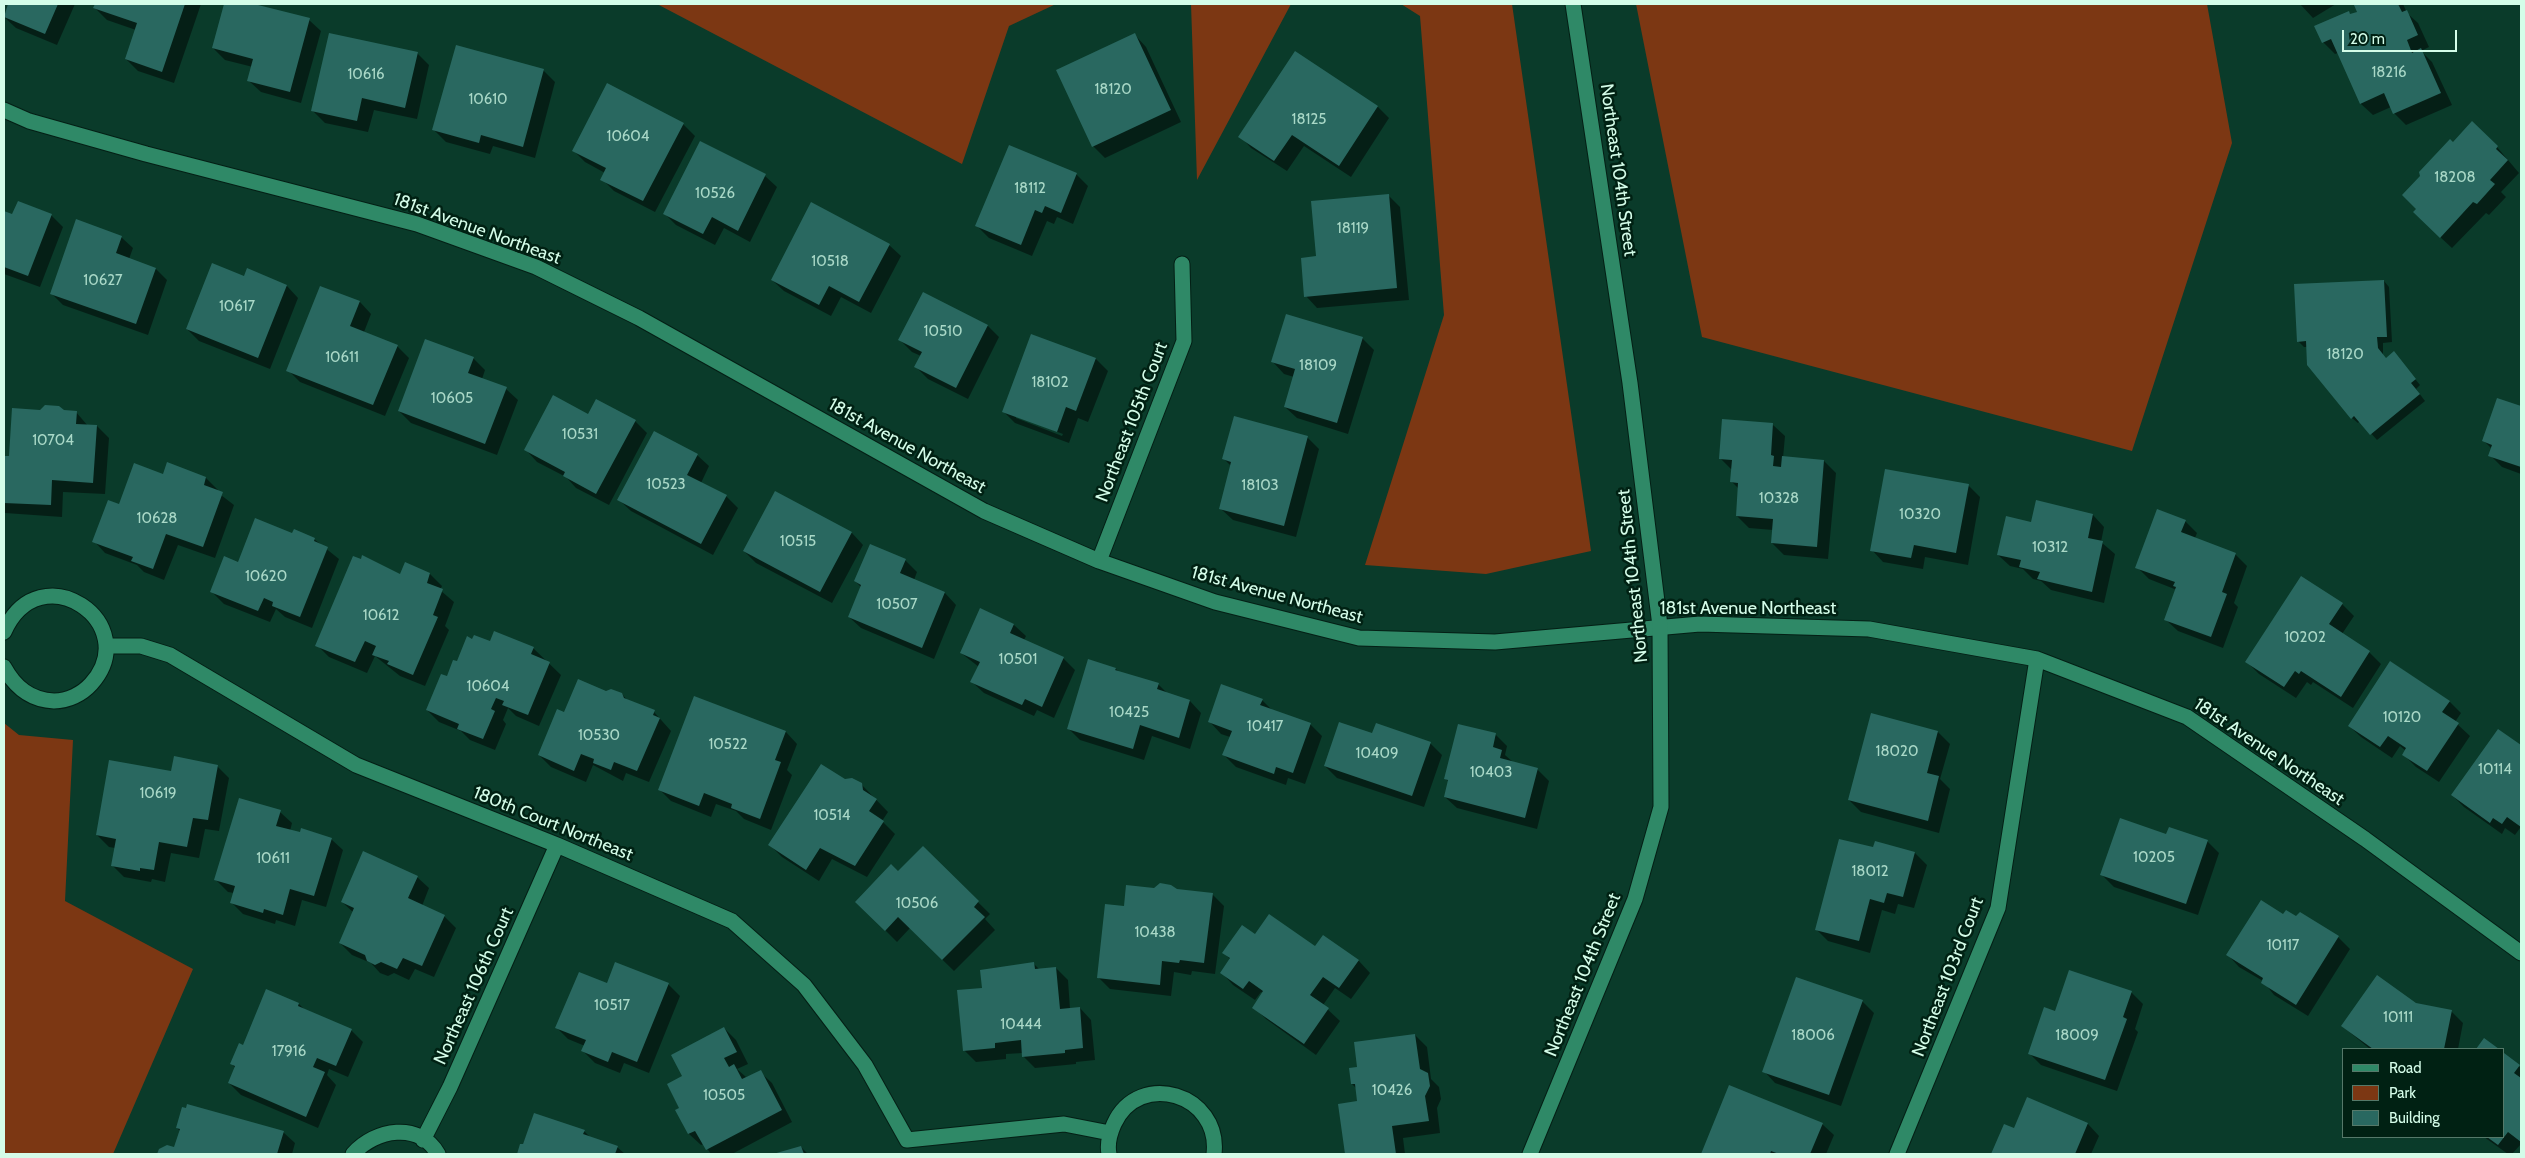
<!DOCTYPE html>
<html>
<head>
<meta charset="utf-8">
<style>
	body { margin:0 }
	#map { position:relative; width:2525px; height:1158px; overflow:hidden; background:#0a3b2a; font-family:Cabin,sans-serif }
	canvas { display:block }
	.frame { position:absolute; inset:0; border:5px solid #d4fde9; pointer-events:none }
	.legend { position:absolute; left:2342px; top:1048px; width:162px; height:90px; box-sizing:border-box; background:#002113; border:1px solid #557969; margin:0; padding:6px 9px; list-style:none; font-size:15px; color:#d4fde9 }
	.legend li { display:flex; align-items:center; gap:10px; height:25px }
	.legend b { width:25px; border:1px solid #557969 }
	.scale { position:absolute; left:2342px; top:30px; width:115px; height:22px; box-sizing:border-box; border:2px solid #d4fde9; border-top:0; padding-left:6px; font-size:15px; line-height:18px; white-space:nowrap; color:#d4fde9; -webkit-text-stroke:4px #002113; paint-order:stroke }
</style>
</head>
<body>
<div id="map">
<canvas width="2525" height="1158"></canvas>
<div class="frame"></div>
<ul class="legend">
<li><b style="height:6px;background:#2f8967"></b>Road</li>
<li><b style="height:14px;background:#7c3713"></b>Park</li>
<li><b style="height:14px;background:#296860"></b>Building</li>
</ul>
<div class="scale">20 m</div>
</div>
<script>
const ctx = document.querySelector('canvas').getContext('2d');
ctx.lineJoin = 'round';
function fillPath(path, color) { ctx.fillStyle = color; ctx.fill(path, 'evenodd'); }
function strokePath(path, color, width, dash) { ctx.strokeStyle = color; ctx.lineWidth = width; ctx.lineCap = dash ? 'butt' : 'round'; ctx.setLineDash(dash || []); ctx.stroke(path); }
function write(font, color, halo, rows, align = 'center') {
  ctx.font = font + ' Cabin,sans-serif'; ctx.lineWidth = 5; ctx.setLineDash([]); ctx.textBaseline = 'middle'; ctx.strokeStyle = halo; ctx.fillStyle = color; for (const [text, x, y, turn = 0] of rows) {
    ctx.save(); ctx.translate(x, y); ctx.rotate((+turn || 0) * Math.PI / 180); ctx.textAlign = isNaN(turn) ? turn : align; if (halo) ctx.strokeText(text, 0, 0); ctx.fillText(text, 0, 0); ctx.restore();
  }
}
const green = new Path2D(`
	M657 4H1056L1009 26 962 164Z
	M1191 4H1291L1197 180Z
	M1401 4H1512L1591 551 1486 574 1365 565 1444 315 1420 16Z
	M1636 4H2207L2232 143 2132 451 1702 337Z
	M4 723 19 735 73 740 65 901 193 969 113 1154H4Z`);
const shadow = new Path2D(`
	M9 4H75L57 45 16 28 4 17Z
	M96 4H201L174 83 138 71 126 59 136 30 107 20 95 8Z
	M225 4H250L309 20 321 31 301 103 261 92 249 81 253 67 225 60 213 48Z
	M2300 4H2336L2313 18Z
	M2360 4H2403L2407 13 2418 23 2429 47 2421 51 2432 62 2452 105 2406 125 2394 113 2391 107 2373 115 2361 104 2338 53 2335 54 2323 42 2348 12 2351 15 2358 12 2355 6Z
	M1135 35 1146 47 1181 122 1105 158 1093 146Z
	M417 53 429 65 417 119 374 110 368 132 325 123 313 111Z
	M543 70 555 82 535 158 493 146 490 154 446 142 434 130Z
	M1378 107 1389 118 1351 177 1304 146 1287 171 1251 148 1240 136Z
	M683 124 695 136 655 212 614 191 602 179 605 173 585 162 573 150Z
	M2453 144 2497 147 2519 173 2501 192 2506 197 2489 215 2486 213 2452 248 2426 224Z
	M1076 174 1088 186 1073 224 1057 217 1054 224 1047 221 1032 256 989 238 977 226Z
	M765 176 777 187 750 242 724 228 715 245 676 225 664 213Z
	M1388 195 1400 207 1409 300 1317 308 1306 296 1317 257Z
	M4 213 13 216 51 215 63 227 40 287 4 274Z
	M121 237 133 248 129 259 156 269 167 280 148 335 63 305 51 293Z
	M889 245 901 256 871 313 841 297 831 316 784 291 772 280Z
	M244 278 287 286 298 298 270 369 199 341 187 329Z
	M2384 281 2389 287 2392 342 2383 343V355L2386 359H2399L2420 385 2416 389 2425 401 2377 440 2360 421 2358 423 2352 418 2309 364 2308 347H2304L2298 341Z
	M321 287 360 302 371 314 364 332 397 346 409 358 385 416 300 382 288 370Z
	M988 326 999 337 968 399 928 379 916 367 921 356 912 352 900 340Z
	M1032 335 1096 359 1108 371 1088 422 1078 418 1069 443 1015 423 1003 411ZM1016 416 1063 434 1062 436 1016 418Z
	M1362 338 1374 350 1348 434 1297 418 1285 407 1294 377 1284 374 1273 362Z
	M473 358 485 370 482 379 506 389 518 400 497 455 411 423 399 411Z
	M2498 399 2521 407V474L2502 467 2490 455 2492 449 2484 441Z
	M63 411 76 412 88 426H97L109 438 105 494 63 492 62 517 5 513 4 457 10 458Z
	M588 415 635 421 647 433 609 505 576 488 566 477 537 462 526 450Z
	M1773 425 1785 436 1783 458 1824 461 1836 473 1828 559 1784 555 1772 543 1773 530 1749 528 1737 516 1739 489 1731 481 1732 470 1720 458Z
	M1307 437 1319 449 1296 537 1233 520 1221 509 1232 467 1224 459Z
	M697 455 709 466 701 483 726 496 738 508 713 555 631 511 619 500Z
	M164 475 206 478 218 490 217 492 234 505 215 558 178 545 164 580 144 572 137 565 105 553 94 541 120 506Z
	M1969 486 1980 497 1968 565 1925 557 1923 569 1883 562 1872 550Z
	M775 492 852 533 863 545 832 603 756 563 744 551Z
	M2093 515 2104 527 2101 542 2115 554 2104 603 2051 590 2041 581 2033 579 2023 569 2010 566 1998 555 2032 523Z
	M2185 521 2197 533 2195 538 2235 554 2247 566 2234 603 2238 607 2223 648 2178 631 2166 620 2177 590 2149 579 2137 567Z
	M293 535 314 539 339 559 312 628 285 617 276 609 270 622 224 604 212 592 239 563Z
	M905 560 917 572 914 580 945 593 956 605 934 659 861 628 849 617 861 587 855 581Z
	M405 564 430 574 442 586 440 590 454 602 445 626 449 630 425 686 400 676 375 656 367 673 329 657 317 645 401 576Z
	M2342 604 2354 616 2342 634 2369 652 2381 664 2353 708 2313 682 2311 685 2307 682 2296 698 2259 674 2247 662Z
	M981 610 1014 625 1026 636 1024 640 1063 658 1075 670 1054 718 1037 710 1034 716 984 693 972 682 979 667 961 653Z
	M473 640 533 648 561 675 539 726 516 716 508 708 503 720 506 724 495 750 470 740 461 731 439 722 427 710Z
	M2391 662 2450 702 2461 713 2455 722 2470 736 2439 782 2416 767 2404 755 2406 751 2400 746 2392 758 2361 737 2349 726Z
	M1116 669 1119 672 1158 684 1168 694 1190 701 1201 713 1190 749 1152 736 1144 760 1080 740 1068 728Z
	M605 692 622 694 628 701 654 712 671 731 649 782 626 773 623 781 593 765 586 782 551 767 539 755 565 713Z
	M695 697 786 732 797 744 787 770 792 775 771 830 744 819 736 811 716 804 711 817 671 801 659 789Z
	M1262 700 1273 711 1310 724 1322 736 1305 784 1288 778 1286 785 1236 767 1224 755 1230 737 1221 734 1210 722Z
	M2498 730 2521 747V829L2520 828 2515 835 2505 828 2502 834 2464 807 2452 795Z
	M1938 732 1950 744 1940 779 1950 789 1939 833 1861 812 1849 800Z
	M1373 735 1430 743 1442 755 1424 807 1337 778 1325 766Z
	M1496 735 1507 746 1505 755 1514 763 1537 769 1549 781 1537 829 1457 808 1445 797 1449 782 1445 778Z
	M217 766 229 778 219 831 205 829 199 858 171 853 165 882 152 879 151 882 124 877 112 865 115 848 109 847 97 835 172 772Z
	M845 780 861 784 888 812 882 821 895 834 867 877 832 859 819 881 782 857 770 845Z
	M280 812 292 823 290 831 331 839 343 850 326 907 302 900 295 926 276 920 275 924 243 914 231 902 234 893 228 892 216 880Z
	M2167 835 2207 841 2219 853 2198 915 2114 887 2102 875Z
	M1875 842 1915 853 1927 865 1914 908 1898 904 1895 914 1882 910 1870 953 1828 941 1816 929 1873 849Z
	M923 848 990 914 985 919 995 930 954 971 910 928 897 942 857 902 898 873Z
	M417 877 429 888 422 906 444 916 456 928 434 977 415 969 409 980 394 973 388 976 380 973 371 963 352 955 340 943 354 913 342 902Z
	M1176 890 1212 894 1224 906 1215 974 1192 971 1191 975 1174 972 1171 996 1110 989 1098 977 1125 907Z
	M2284 916 2338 937 2350 949 2308 1016 2274 995 2263 981 2239 967 2228 955Z
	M1255 936 1315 948 1323 936 1359 961 1370 973 1351 999 1335 988 1323 1005 1340 1021 1316 1055 1266 1019 1254 1007 1263 993 1261 992 1255 1000 1233 985 1222 973 1231 960 1224 953Z
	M1034 964 1040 970 1056 968 1068 980 1070 1009 1080 1008 1091 1020 1095 1060 1076 1062V1064L1035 1068 1023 1056V1053L1006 1054V1059L976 1062 964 1050 984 989Z
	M668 984 680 996 649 1073 624 1063 620 1073 595 1063 583 1051 585 1046 568 1039 557 1028 608 985Z
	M267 991 299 1004 305 1010 351 1030 363 1042 348 1077 329 1069 327 1075 336 1085 318 1128 241 1095 229 1083 235 1068 232 1064 243 1047Z
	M2131 992 2143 1004 2135 1029 2138 1032 2117 1091 2041 1065 2029 1053 2056 1013Z
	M1862 1001 1874 1013 1841 1106 1775 1083 1764 1071Z
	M2416 1004 2451 1011 2463 1023 2458 1049H2370L2342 1026Z
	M724 1028 736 1040 748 1064 737 1069 746 1077 760 1072 772 1083 792 1122 732 1154H711L704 1144 701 1145 689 1134 677 1111 681 1109Z
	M1415 1035 1427 1047 1431 1079 1439 1087 1441 1099 1437 1108 1440 1133 1403 1138 1405 1154H1347L1340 1105 1359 1103 1356 1088 1352 1084 1359 1068Z
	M2504 1054 2521 1068V1144L2512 1154H2508L2484 1137H2504Z
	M1730 1087 1822 1124 1834 1135 1826 1154H1703Z
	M535 1114 584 1131 590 1137 617 1147 625 1154H519Z
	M2088 1124 2099 1136 2091 1154H1992L2005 1125 2015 1130Z
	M177 1128 283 1132 295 1143 292 1154H158L160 1150 175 1149 180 1131Z
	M801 1147 808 1154H776Z`);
const building = new Path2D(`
	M8 4H58L45 34 4 17Z
	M95 4H185L162 72 125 59 137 23 93 8Z
	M224 4H254L310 18 290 92 247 81 253 59 212 48Z
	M2357 4H2398L2402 12 2407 10 2418 35 2407 40 2412 53 2421 48 2441 93 2393 114 2384 93 2360 104 2331 39 2322 43 2314 26 2349 11 2350 14 2357 12 2354 5Z
	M329 33 418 52 405 108 362 98 357 121 311 111Z
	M1135 33 1171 110 1092 147 1056 70Z
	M456 45 544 69 523 147 481 135 479 143 432 130Z
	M1295 51 1378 106 1339 166 1292 135 1274 161 1238 137Z
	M607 83 684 123 643 201 600 180 606 168 572 151Z
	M2472 121 2498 146 2496 149 2508 160 2490 180 2495 184 2477 204 2473 202 2440 238 2413 212 2416 209 2402 195 2420 176 2419 172 2450 139 2453 142Z
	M700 141 766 174 738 231 712 217 703 234 663 214Z
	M1009 145 1077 173 1061 213 1045 206 1042 213 1035 210 1021 245 975 226Z
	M1389 194 1397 288 1304 297 1301 258 1316 256 1311 201Z
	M18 201 52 214 28 276 4 267V211L12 214Z
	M811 202 890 244 859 302 829 286 819 305 771 280Z
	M76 219 122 236 116 253 156 268 136 324 50 294Z
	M212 263 244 276 247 268 287 285 258 358 186 329Z
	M2384 280 2387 337H2377L2378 348 2386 358 2394 351 2416 379 2411 383 2420 394 2370 435 2354 416 2351 419 2307 365 2306 341 2297 342 2294 284Z
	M320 286 360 301 350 326 398 345 373 405 286 371Z
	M923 292 988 325 956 388 914 367 922 352 898 340Z
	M1286 314 1363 337 1337 423 1284 407 1295 369 1271 362Z
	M1031 334 1096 358 1076 411 1066 407 1057 432 1002 412Z
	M425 339 474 357 468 373 507 387 485 444 398 411Z
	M553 395 588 414 596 399 636 420 596 494 563 476 565 472 524 450Z
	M2497 398 2521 406V467L2488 456 2492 445 2482 441Z
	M45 405 59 406 64 410 77 411 76 424 97 425 93 483 52 480 51 505 4 503V456H9L12 408 40 410Z
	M1234 416 1308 436 1284 526 1219 509 1231 462 1222 459Z
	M1722 419 1773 423 1771 455 1774 456 1773 466 1781 467 1782 456 1824 460 1817 547 1771 543 1773 519 1736 516 1738 483 1730 482 1732 460 1719 459Z
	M654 431 698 454 687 475 727 495 701 544 617 500Z
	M167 462 206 477 204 485 223 492 203 547 166 534 153 569 131 561 133 557 92 542 108 500 119 504 134 463 163 474Z
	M1885 469 1969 484 1956 553 1914 545 1911 558 1870 551Z
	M775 491 852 532 820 592 743 551Z
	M2036 500 2093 514 2088 538 2103 541 2092 592 2037 579 2040 572 2019 567 2021 560 1997 555 2006 516 2031 522Z
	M2157 509 2186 520 2181 532 2236 553 2222 592 2227 594 2211 637 2164 620 2176 587 2173 586 2175 582 2135 568Z
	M255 518 292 533 294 529 315 538 314 541 328 547 300 617 272 606 273 602 264 598 258 611 210 592 224 556 238 562Z
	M870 544 906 559 900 573 945 592 922 648 848 617 861 585 854 581Z
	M362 555 400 574 405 562 430 573 427 583 443 589 433 615 438 617 413 675 387 664 389 661 372 655 376 646 365 641 355 662 315 646 353 556 361 559Z
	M2301 576 2343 603 2329 624 2370 651 2341 697 2301 671 2299 674 2295 671 2284 687 2245 662Z
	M980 608 1014 624 1010 633 1064 657 1042 707 1025 699 1022 705 970 682 980 662 960 653Z
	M494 631 534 647 531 654 550 662 528 715 502 705 504 701 496 698 491 709 495 711 483 739 457 729 459 724 426 710 441 674 447 676 453 660 457 661 467 636 472 639 474 635 490 641Z
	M1088 659 1116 668 1115 670 1159 683 1157 689 1190 700 1179 738 1140 725 1133 749 1067 729Z
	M2390 661 2450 701 2442 712 2459 723 2427 771 2402 755 2406 748 2388 736 2380 747 2348 726Z
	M578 679 606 691 611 689 622 693 624 698 655 710 653 715 660 718 637 771 614 762 611 770 593 763 594 759 581 754 574 771 538 755 557 709 564 712Z
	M1221 684 1263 699 1260 705 1311 723 1293 773 1276 767 1274 774 1222 755 1232 731 1208 722Z
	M694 696 786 731 775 760 781 762 760 819 731 808 732 804 704 793 699 806 658 790Z
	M1871 713 1938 731 1927 773 1939 776 1928 821 1848 800Z
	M1339 722 1372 733 1376 723 1431 742 1412 796 1324 766Z
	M1458 724 1496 733 1493 747 1502 750 1500 758 1538 768 1525 818 1444 797 1448 780 1444 779Z
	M2498 729 2521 745V827L2507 817 2502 824 2493 818 2490 823 2451 795Z
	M174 756 218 765 208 820 193 818 187 847 159 842 154 870 140 868V871L111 866 116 839 96 835 109 760 171 771Z
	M821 764 845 779 852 778 862 783 863 790 877 799 869 811 884 821 855 866 820 848 806 870 768 845Z
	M239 798 281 810 276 826 300 832 301 828 332 838 314 896 290 889 283 915 264 909 263 913 230 903 235 886 214 880Z
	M2120 818 2166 834 2169 827 2208 840 2186 904 2100 875Z
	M1839 839 1873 847 1875 841 1915 852 1903 897 1887 893 1884 903 1870 899 1859 941 1815 930Z
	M923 846 979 901 974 907 985 917 942 960 898 917 885 931 855 902 891 864 898 871Z
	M363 851 418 876 408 898 445 915 422 966 403 958 397 969 381 962 375 965 367 961 365 955 339 943 354 908 341 902Z
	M1160 883 1171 885 1177 889 1213 893 1204 963 1180 960 1179 963 1162 961 1160 985 1097 978 1105 904 1124 906 1126 885 1154 888Z
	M2261 900 2283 914 2286 910 2296 916 2300 912 2339 936 2296 1005 2261 983 2263 978 2226 955Z
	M1269 914 1315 946 1323 935 1359 960 1339 988 1323 977 1310 995 1329 1008 1304 1044 1252 1008 1263 991 1249 981 1243 989 1220 973 1230 958 1222 953 1242 925 1255 934Z
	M615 962 669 983 637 1062 612 1052 608 1062 581 1051 586 1040 555 1028 579 972 607 983Z
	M1034 962 1035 969 1056 967 1060 1009 1080 1007 1083 1048 1065 1050V1053L1022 1057 1021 1040 995 1043V1048L963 1051 957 990 982 988 980 970Z
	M2069 970 2132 991 2123 1017 2127 1019 2105 1080 2028 1054 2044 1007 2055 1011Z
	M2377 975 2416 1003 2452 1010 2444 1049H2373L2341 1026Z
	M1796 977 1863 1000 1829 1095 1762 1072Z
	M266 989 299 1003 298 1006 352 1029 336 1066 317 1058 313 1067 325 1072 306 1117 228 1083 235 1066 230 1064 239 1043 243 1045Z
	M724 1027 737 1052 724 1058 729 1067 734 1064 742 1079 761 1070 782 1110 706 1150 695 1131 688 1134 675 1110 679 1108 667 1084 682 1076 671 1055Z
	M1415 1034 1420 1069 1428 1073 1430 1086 1425 1096 1429 1121 1392 1126 1396 1154H1345L1338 1104 1357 1101 1355 1084H1351L1349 1068 1357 1067 1354 1042Z
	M2484 1038 2499 1049H2476Z
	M2504 1053 2520 1065 2514 1073 2521 1078V1142L2508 1132 2498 1145 2487 1137H2504Z
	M1729 1085 1823 1123 1810 1154H1779L1771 1151 1770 1154H1701Z
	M2027 1097 2088 1123 2075 1154H1991L2004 1124 2014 1128Z
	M187 1104 284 1131 277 1154H157L159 1149 167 1145 174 1147 180 1129 176 1128 182 1107 186 1108Z
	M534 1113 585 1130 583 1134 618 1146 615 1154H517L520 1144H523Z
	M801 1146 804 1154H773Z`);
const minor = new Path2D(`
	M4 110 29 121 146 154 417 224 536 267 639 318 984 511 1099 561 1215 602 1359 638 1495 642 1700 624 1869 629 2037 659 2187 717 2365 839 2521 953
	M1099 561 1184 341 1182 264
	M4 632C40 551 145 624 91 684 82 694 68 701 54 701 30 700 15 687 4 667
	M106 646H141L170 655 356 765 557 845 732 921 804 985 865 1065 907 1140 1064 1124 1110 1133
	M423 1140 450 1087 557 845
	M353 1154C375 1129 419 1121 438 1154
	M1109 1154C1107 1144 1110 1133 1114 1124 1139 1069 1221 1094 1214 1154
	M1897 1154 1998 908 2037 659`);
const tertiary = new Path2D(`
	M1530 1154 1635 899 1661 807 1660 626 1630 383 1573 4`);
const numberNames = [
	["18216",2389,73],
	["10616",366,75],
	["18120",1113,90],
	["10610",488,100],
	["18125",1309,120],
	["10604",628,137],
	["18208",2455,178],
	["18112",1030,189],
	["10526",715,194],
	["18119",1353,229],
	["10518",830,262],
	["10627",103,281],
	["10617",237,307],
	["10510",943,332],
	["18120",2345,355],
	["10611",342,358],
	["18109",1318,366],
	["18102",1050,383],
	["10605",452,399],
	["10531",580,435],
	["10704",53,441],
	["10523",666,485],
	["18103",1260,486],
	["10328",1779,499],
	["10320",1920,515],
	["10628",157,519],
	["10515",798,542],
	["10312",2050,548],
	["10620",266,577],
	["10507",897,605],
	["10612",381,616],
	["10202",2305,638],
	["10501",1018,660],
	["10604",488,687],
	["10425",1129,713],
	["10120",2402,718],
	["10417",1265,727],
	["10530",599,736],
	["10522",728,745],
	["18020",1897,752],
	["10409",1377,754],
	["10114",2495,770],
	["10403",1491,773],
	["10619",158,794],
	["10514",832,816],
	["10205",2154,858],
	["10611",273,859],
	["18012",1870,872],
	["10506",917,904],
	["10438",1155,933],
	["10117",2283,946],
	["10517",612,1006],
	["10111",2398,1018],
	["10444",1021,1025],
	["18006",1813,1036],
	["18009",2077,1036],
	["17916",289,1052],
	["10426",1392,1091],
	["10505",724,1096]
];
const streetNames = [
	["Northeast 104th Street",1618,170,82],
	["181st Avenue Northeast",477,229,20],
	["Northeast 105th Court",1132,422,-69],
	["181st Avenue Northeast",907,446,29],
	["Northeast 104th Street",1633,576,-96],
	["181st Avenue Northeast",1277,595,15],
	["181st Avenue Northeast",1748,609],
	["181st Avenue Northeast",2269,752,34],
	["180th Court Northeast",553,824,22],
	["Northeast 104th Street",1583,975,-68],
	["Northeast 103rd Court",1948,977,-69],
	["Northeast 106th Court",474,986,-66]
];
fillPath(green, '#7c3713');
fillPath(shadow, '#0007');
fillPath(building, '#296860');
strokePath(minor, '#041f15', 17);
strokePath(tertiary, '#041f15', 17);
strokePath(minor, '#2f8967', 15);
strokePath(tertiary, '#2f8967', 15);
write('15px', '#a9d8c7', null, numberNames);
write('18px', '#d4fde9', '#002113', streetNames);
</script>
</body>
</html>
